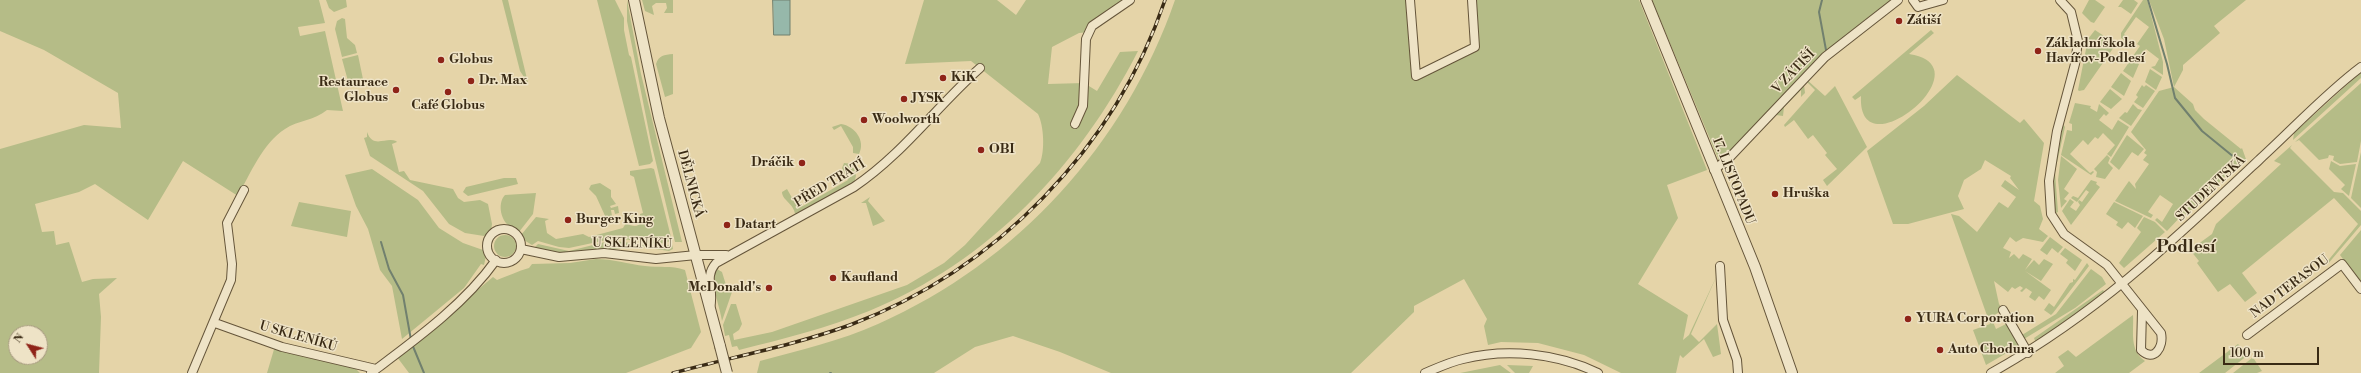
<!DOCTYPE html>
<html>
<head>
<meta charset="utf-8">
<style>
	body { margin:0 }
	#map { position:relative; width:2361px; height:373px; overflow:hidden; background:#e5d4a8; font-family:"Libre Bodoni",serif }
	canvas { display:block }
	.north { position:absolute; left:8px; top:325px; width:40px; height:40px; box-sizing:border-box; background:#eee3c6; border:1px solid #a6997f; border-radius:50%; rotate:306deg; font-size:11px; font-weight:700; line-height:16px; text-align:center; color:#3a2b15 }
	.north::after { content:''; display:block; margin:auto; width:14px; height:18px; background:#8f2418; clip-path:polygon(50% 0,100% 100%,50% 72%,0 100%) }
	.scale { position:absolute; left:2223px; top:347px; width:96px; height:18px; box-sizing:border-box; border:2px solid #3a2b15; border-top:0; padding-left:5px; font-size:12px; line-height:14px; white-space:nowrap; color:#3a2b15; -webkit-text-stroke:3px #eee3c6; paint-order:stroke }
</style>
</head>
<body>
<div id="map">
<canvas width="2361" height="373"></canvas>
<div class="north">N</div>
<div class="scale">100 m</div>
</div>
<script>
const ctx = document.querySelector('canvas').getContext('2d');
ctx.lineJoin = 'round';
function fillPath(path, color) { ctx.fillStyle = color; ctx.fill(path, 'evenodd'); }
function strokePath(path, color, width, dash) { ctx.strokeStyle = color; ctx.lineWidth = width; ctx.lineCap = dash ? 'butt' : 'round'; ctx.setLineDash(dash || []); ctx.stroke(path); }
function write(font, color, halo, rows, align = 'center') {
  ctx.font = font + ' "Libre Bodoni",serif'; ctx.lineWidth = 3; ctx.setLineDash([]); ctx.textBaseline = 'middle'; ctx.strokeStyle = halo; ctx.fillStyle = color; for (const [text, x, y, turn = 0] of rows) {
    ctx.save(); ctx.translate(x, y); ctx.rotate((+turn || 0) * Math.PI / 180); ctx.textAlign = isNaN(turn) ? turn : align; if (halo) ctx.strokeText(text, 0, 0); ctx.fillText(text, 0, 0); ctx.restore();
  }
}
const green = new Path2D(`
	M0 0H319L325 23 298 27 300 36 325 31 343 111 327 110C314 121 298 120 285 129 263 143 250 174 238 196L183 161 148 220 95 184 79 192 35 204 42 232 54 231 56 245 69 242 82 282 93 279 117 278 99 294 101 317 99 373H0V149L84 125 121 128 118 93 44 50 0 31ZM16 333H40V357H16Z
	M326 0H346L347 7 334 12 329 8Z
	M502 0H508L528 83 520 71Z
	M597 0H615L624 18V30L629 55 631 57 653 161 650 164 639 166Z
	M627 0 641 74 682 242H675L651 142 627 21Z
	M642 0H673V13H664L667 8 666 3H656L652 6 654 15 645 11Z
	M924 0H997L1016 15 1026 0H1130L1089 32 1079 33 1052 47 1048 84 1084 83 1097 91 1120 52 1138 51C1080 165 989 262 869 311 827 328 783 339 739 350L737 346 732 347 729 335 725 336 723 325 731 304H736L742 324 739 330 733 334 734 340 772 332 907 285 944 263 965 245 1040 163C1045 151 1044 126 1038 114L971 61 905 64Z
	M1175 0H1407L1412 76 1479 43 1475 0H1639L1707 170 1667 185 1678 218 1638 284 1688 315 1683 340 1689 335 1718 273 1691 334 1699 342 1717 324 1721 354 1713 357 1704 339 1683 358 1680 355 1676 373H1621L1584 355 1538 343 1501 342 1488 345 1484 326 1487 319 1464 279 1414 306V312L1351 373H1111L1060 352 1013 336 975 347 934 373H757L760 361C800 350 840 341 878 324 1018 262 1125 144 1175 0Z
	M1652 0H1898L1806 79 1825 96 1835 86 1867 147 1827 186 1823 180 1837 169 1825 155 1827 153 1813 135 1808 139 1794 120 1785 127 1784 125 1815 90 1807 82 1804 85 1805 93 1801 97V90L1784 107 1783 116 1776 115 1773 118 1771 115 1720 163Z
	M2089 0H2095L2105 7 2094 23 2091 22 2082 13Z
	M2123 0H2134L2138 3 2131 14 2121 7H2118Z
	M2143 0H2147L2148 3 2163 62V75L2151 67 2155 66 2159 59 2146 49 2141 56 2143 58 2141 61 2133 56 2140 46 2137 44 2149 27 2136 17 2124 34 2128 38 2126 41 2121 38V33Z
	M2149 0H2246L2214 26 2220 33 2183 65V70L2174 87 2193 104 2195 110 2204 119 2241 149 2242 148 2247 162H2240L2186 215 2184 213 2167 231 2155 220 2157 218 2162 222 2173 204 2160 195 2148 212 2153 215 2151 218 2115 201 2129 181 2136 189 2135 184 2149 164 2143 160 2147 155 2144 153 2146 150 2131 132 2159 91 2174 87 2164 39Z
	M342 18 345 19 347 38 355 45 357 53 342 57 335 29 337 21Z
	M1931 30 1934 33 1909 54C1989 66 1857 174 1861 96L1855 100 1852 97Z
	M2095 30 2113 42 2112 45 2114 47 2084 90 2079 91 2078 90 2088 39Z
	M673 54V94L665 97 656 64C659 55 664 55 673 54Z
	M358 55 364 84 352 86 348 81 342 59Z
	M2132 58 2139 64 2133 78 2123 71Z
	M2150 69 2162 77 2156 90 2145 82Z
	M2361 72V78L2293 140 2294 133Z
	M2121 73 2131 81 2124 96 2111 87Z
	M1957 75 2020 123 2024 119 2044 143 2034 201 2040 206 2043 219 2039 229 2048 236 2043 242 2023 238 2016 242 2010 237 2003 248 2011 252 2009 258 2014 254 2019 259 2023 254 2032 259 2025 270 2034 260 2039 265 2044 259 2053 264 2041 281 2025 271 2051 290 2044 300 2039 296 2035 301 2029 297 2032 292 2026 288 2022 292 2020 291 2023 288 2020 286 2015 289 2012 287 2008 292 1994 281 1999 304 2003 310 1991 317 1996 329 2010 322 2022 344 1986 365 1973 330 1990 324 1951 214 1959 216 1977 232 1999 202 2008 208 2016 197 2001 186 2005 180 2019 190 2010 178 2011 176 1985 160 1981 169 1964 180 1958 196 1964 209 1908 224H1893L1867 151 1924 106Z
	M2361 83V141L2357 162 2340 164 2333 160 2334 156 2329 155 2328 158 2319 160 2299 140 2295 142Z
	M2142 85 2144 87 2146 85 2155 91 2143 108 2134 102 2138 97 2136 95Z
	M2110 89 2122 99 2111 109 2100 102Z
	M2075 103 2091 106 2090 108 2097 112 2099 104 2109 113 2106 116 2104 114 2099 120 2112 130 2118 120 2129 127 2111 157 2107 154 2115 145 2103 133 2098 139 2095 137 2088 145 2083 140 2070 154 2090 173 2093 171 2094 172 2091 175 2061 155 2067 130 2072 131V124L2069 123Z
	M2133 104 2138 109 2142 110 2131 126 2119 118 2125 112 2127 113Z
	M841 124C855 126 866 141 859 154L853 153V147L841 126 834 130 832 127Z
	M2063 124 2065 127 2055 172 2058 212 2056 213C2049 182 2055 154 2063 124Z
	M367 132C373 149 385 137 396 141L397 142 392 144 399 172 404 171 410 180 453 189 458 198 464 202 480 200 488 204 492 224 491 231 484 236 465 233 449 224 423 191 370 156 364 138 367 137Z
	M2127 135 2144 149 2138 156 2132 152 2119 170 2110 162Z
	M2292 145 2290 148 2334 192 2343 193 2361 211V225L2327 265 2326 263 2358 224 2334 198 2242 273 2257 293 2245 302 2230 284 2218 292 2197 263 2199 261 2190 250 2212 234 2216 224 2281 164 2274 161Z
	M2361 152V208L2351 198Z
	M2107 155 2110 158 2108 163 2113 168 2105 179 2096 177 2097 172 2094 169Z
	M2061 156 2077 169 2064 189 2069 193 2064 199 2067 201 2061 208 2058 180Z
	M2331 161 2340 166 2356 164 2349 196 2341 189 2345 185 2329 169Z
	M844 163 853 164 856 176 854 183 795 214C794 204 782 200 782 192L787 189 795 203 799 201 803 206 848 180 842 168Z
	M651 168 654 169 672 241 659 244 616 238 569 248 559 247 538 241 532 245 524 240 521 235 536 217 549 219 545 221 547 233 556 239 583 234 589 237 623 228 626 223C632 226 636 228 641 223L640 214 643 213 634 177 630 175V171Z
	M372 169 418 200 439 228 463 243 483 250 486 256 484 265 481 264 464 288 402 339 392 286 380 270 368 229 356 206 345 175Z
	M504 178H516L518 184 468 196 463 192 466 187Z
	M2091 180 2097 182 2096 184 2100 187 2071 225 2062 211 2070 199 2074 202 2070 207 2076 211 2080 205 2078 202 2079 200 2082 202 2089 192 2086 190 2077 202 2071 198 2073 196 2078 198Z
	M600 183 611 190V197L616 204 610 206 611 208 618 206 619 213 615 214 614 210H611L612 216 606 218 596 196 589 189 591 185Z
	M536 193 533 214 519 232C516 229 511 228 508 225 500 218 498 202 505 195Z
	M870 197 868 201 885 221 873 226 866 203H861Z
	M299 202 351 211 347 237 291 226Z
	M2114 202 2143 216 2135 228 2128 222 2122 229 2116 225 2118 222 2106 214Z
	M2144 217 2155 222 2165 232 2124 268 2119 263 2141 232 2137 228Z
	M2361 230V284L2340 255Z
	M494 246a11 11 0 1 1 22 0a11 11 0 1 1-22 0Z
	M2050 237 2063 247 2058 253 2052 248 2047 255 2040 250Z
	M609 241C630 241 652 250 672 244L673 249 669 251 629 245 628 248C593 250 570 258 535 247L538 244 569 251Z
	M2065 248 2082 260 2075 271 2066 263 2068 260 2060 254Z
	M596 259C613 259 628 264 645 266 659 268 671 265 685 270L701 332 691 348 626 373H409L397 357 493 277 497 280C508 276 518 271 529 268L532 264 570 263Z
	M2087 263 2089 266 2053 313 2051 315 2044 310 2049 303 2054 307 2070 283 2073 282V279L2075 280Z
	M717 269 722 272 726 285 731 284 733 289 722 321C720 306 709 282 717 269Z
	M2091 269 2102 277 2106 284 2075 308 2024 339 2022 335 2056 314Z
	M2103 290 2106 294 2036 343 2034 338Z
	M2133 315C2134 332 2129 350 2145 361L2129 373H2055L2064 366 2058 357 2068 350 2076 357Z
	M2238 344 2248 355 2225 373H2199Z
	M275 346 355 368 360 373H267Z
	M2252 358 2254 359 2262 371 2257 373H2233Z
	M1500 365 1511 373H1460Z
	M1507 365 1533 366 1529 373H1515Z`);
const water = new Path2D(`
	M773 0H790V35H774Z`);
const stream = new Path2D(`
	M1822 0 1819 12 1826 50
	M2148 0 2167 64 2175 98 2202 131 2240 162
	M381 242 389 269 403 295 411 340
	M412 344 424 373
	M830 373H831`);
const minor = new Path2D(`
	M1410 0 1416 76 1475 47 1472 0
	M1913 0 1918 7 1943 0
	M2060 0 2071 12 2078 41 2075 64 2057 131 2049 181 2051 214 2064 234 2107 265 2161 333C2164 347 2154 363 2141 350L2142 311
	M1075 124 1083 106 1086 39 1092 26 1130 0
	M1714 170 1730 157 1825 57 1898 0
	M487 246a17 17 0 1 1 34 0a17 17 0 1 1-34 0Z
	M521 249 559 257 604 253 656 259 696 255H726
	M1720 266 1723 320 1737 360 1738 373
	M710 308C715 290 703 278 716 263L854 187C903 154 937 106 980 68
	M2003 310 2028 353
	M215 323 282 347 376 369
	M2247 335 2342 264 2361 289
	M192 373 231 280 232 264 227 223 244 190
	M371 373C415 340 464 305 496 260
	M1425 373C1437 368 1450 362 1463 359 1506 348 1557 353 1598 373
	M1991 373C2097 314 2173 241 2260 159 2293 129 2325 94 2361 67`);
const tertiary = new Path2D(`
	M634 0 659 118 720 346
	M1646 0 1755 267 1792 373`);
const rail = new Path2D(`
	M673 373C732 357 792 346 850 325 996 270 1115 148 1165 0`);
const tertiaryBridge = new Path2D(`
	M720 346 727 373`);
const markers = [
	[1899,21,4,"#8f2418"],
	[2038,51,4,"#8f2418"],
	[441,60,4,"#8f2418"],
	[943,78,4,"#8f2418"],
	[471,81,4,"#8f2418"],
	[396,90,4,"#8f2418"],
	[448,92,4,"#8f2418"],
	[904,99,4,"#8f2418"],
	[864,120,4,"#8f2418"],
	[981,150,4,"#8f2418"],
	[802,163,4,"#8f2418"],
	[1775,194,4,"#8f2418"],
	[568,220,4,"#8f2418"],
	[727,225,4,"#8f2418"],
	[833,278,4,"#8f2418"],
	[769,288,4,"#8f2418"],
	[1908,319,4,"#8f2418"],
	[1940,350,4,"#8f2418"]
];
const poiNames = [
	["Zátiší",1907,21],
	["Základní škola",2046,44],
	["Havířov-Podlesí",2046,59],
	["Globus",449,60],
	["KiK",951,78],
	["Dr. Max",479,81],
	["Restaurace",388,83,"right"],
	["Globus",388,98,"right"],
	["JYSK",912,99],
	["Café Globus",448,106,"center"],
	["Woolworth",872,120],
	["OBI",989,150],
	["Dráčik",794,163,"right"],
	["Hruška",1783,194],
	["Burger King",576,220],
	["Datart",735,225],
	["Kaufland",841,278],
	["McDonald's",761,288,"right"],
	["YURA Corporation",1916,319],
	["Auto Chodura",1948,350]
];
const streetNames = [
	["V ZÁTIŠÍ",1794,72,-46],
	["17. LISTOPADU",1733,181,68],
	["DĚLNICKÁ",690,184,75],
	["PŘED TRATÍ",830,184,-31],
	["STUDENTSKÁ",2211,189,-43],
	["U SKLENÍKŮ",632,244,1],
	["NAD TERASOU",2290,287,-37],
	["U SKLENÍKŮ",298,337,16]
];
const districtNames = [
	["Podlesí",2186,248]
];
fillPath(green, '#b5bc87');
fillPath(water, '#96b8aa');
strokePath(water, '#71806e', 1);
strokePath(stream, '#71806e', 2);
strokePath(minor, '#65553a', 10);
strokePath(tertiary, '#65553a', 12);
strokePath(minor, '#eee3c6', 8);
strokePath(tertiary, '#eee3c6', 10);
strokePath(rail, '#3a2b15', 3.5);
strokePath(rail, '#eee3c6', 2, [6]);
strokePath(tertiaryBridge, '#65553a', 12, []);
strokePath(tertiaryBridge, '#eee3c6', 10);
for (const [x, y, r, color] of markers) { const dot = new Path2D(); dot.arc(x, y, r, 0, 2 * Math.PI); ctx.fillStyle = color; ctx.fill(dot); strokePath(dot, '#eee3c6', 1.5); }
write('bold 13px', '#3a2b15', '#eee3c6', poiNames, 'left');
write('13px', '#3a2b15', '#eee3c6', streetNames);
write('bold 17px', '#3a2b15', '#eee3c6', districtNames);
</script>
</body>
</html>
